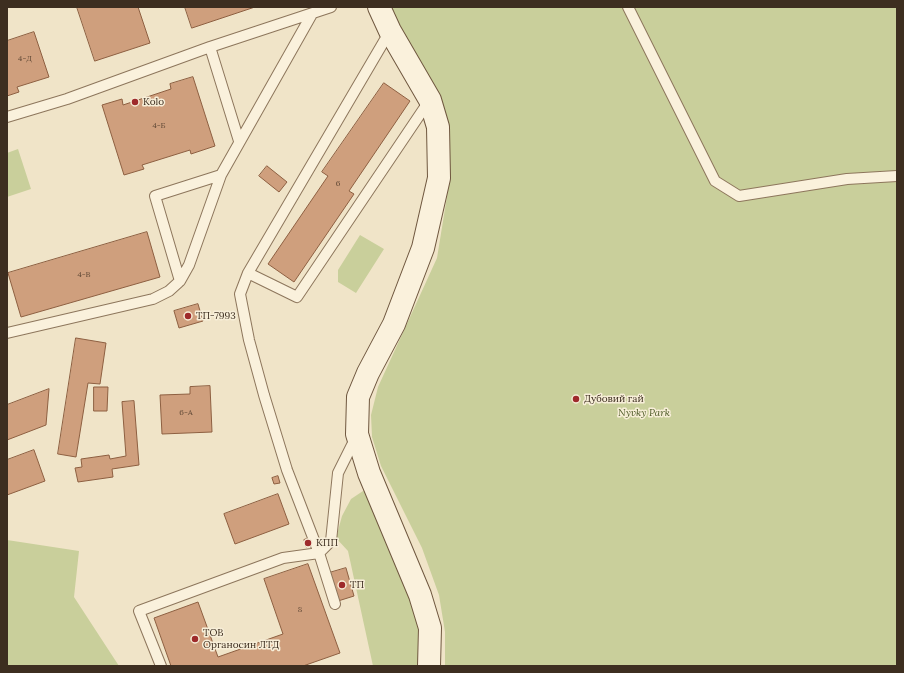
<!DOCTYPE html>
<html>
<head>
<meta charset="utf-8">
<style>
	body { margin:0 }
	#map { position:relative; width:904px; height:673px; overflow:hidden; background:#f0e4c8; font-family:Lora,serif }
	canvas { display:block }
	.frame { position:absolute; inset:0; border:8px solid #3d2e20; pointer-events:none }
</style>
</head>
<body>
<div id="map">
<canvas width="904" height="673"></canvas>
<div class="frame"></div>
</div>
<script>
const ctx = document.querySelector('canvas').getContext('2d');
ctx.lineJoin = 'round';
function fillPath(path, color) { ctx.fillStyle = color; ctx.fill(path, 'evenodd'); }
function strokePath(path, color, width, dash) { ctx.strokeStyle = color; ctx.lineWidth = width; ctx.lineCap = dash ? 'butt' : 'round'; ctx.setLineDash(dash || []); ctx.stroke(path); }
function write(font, color, halo, rows, align = 'center') {
  ctx.font = font + ' Lora,serif'; ctx.lineWidth = 3; ctx.setLineDash([]); ctx.textBaseline = 'middle'; ctx.strokeStyle = halo; ctx.fillStyle = color; for (const [text, x, y, turn = 0] of rows) {
    ctx.save(); ctx.translate(x, y); ctx.rotate((+turn || 0) * Math.PI / 180); ctx.textAlign = isNaN(turn) ? turn : align; if (halo) ctx.strokeText(text, 0, 0); ctx.fillText(text, 0, 0); ctx.restore();
  }
}
const green = new Path2D(`
	M383 7H897V666H445V632L439 595 422 548 381 466 372 437 371 415 378 387 437 258 450 178 447 136Z
	M18 149 31 189 7 197V153Z
	M360 235 384 249 356 293 338 282V270Z
	M363 491 371 495 418 617 422 659 421 666H373L348 551 336 538 342 516 351 499Z
	M7 540 79 551 74 597 119 666H7Z`);
const building = new Path2D(`
	M77 7H138L150 43 95 61Z
	M185 7H255L192 28Z
	M34 32 49 77 17 87 19 92 7 96V41Z
	M193 77 215 146 191 154 190 150 142 165 144 169 124 175 102 105 122 99 123 105 171 89 170 84Z
	M384 83 410 101 349 191 354 194 294 282 268 264 328 176 322 172Z
	M267 166 287 182 279 192 259 176Z
	M147 232 160 277 21 317 8 273Z
	M198 304 203 321 179 328 174 311Z
	M76 338 106 343 100 384 88 383 76 457 58 454Z
	M210 386 212 432 162 434 160 395 190 394V387Z
	M94 387H108L107 411H94Z
	M49 389 46 425 7 440V405Z
	M134 401 139 465 112 469 113 477 78 482 75 468 82 467 81 459 109 455 110 459 126 456 122 402Z
	M34 450 45 481 7 495V460Z
	M278 476 280 483 274 484 272 478Z
	M278 494 289 524 235 544 224 514Z
	M309 538 312 545 306 547 304 540Z
	M308 564 340 653 303 666H171L154 618 198 602 218 657 283 634 264 579Z
	M346 568 354 596 338 601 329 573Z`);
const lane = new Path2D(`
	M628 7 715 181 739 196 847 179 897 176
	M210 47 239 141
	M7 117 67 99 210 47 331 7
	M248 273 297 297 429 101
	M180 281 155 196 221 175
	M7 333 153 299 169 291 180 281 189 265 221 175 312 14
	M335 604 319 553 287 470 264 395 249 340 240 294 248 273 390 31
	M161 666 139 611 283 558 319 553 331 541 338 473 356 437`);
const secondary = new Path2D(`
	M379 7 390 31 430 100 438 127 439 178 423 248 394 324 368 373 358 397 357 434 369 473 420 595 430 628 429 666`);
const markers = [
	[135,102,4,"#9e2a2b"],
	[188,316,4,"#9e2a2b"],
	[576,399,4,"#9e2a2b"],
	[308,543,4,"#9e2a2b"],
	[342,585,4,"#9e2a2b"],
	[195,639,4,"#9e2a2b"]
];
const numberNames = [
	["4-Д",25,59],
	["4-Б",159,126],
	["6",338,184],
	["4-В",84,275],
	["6-А",186,413],
	["8",300,610]
];
const poiNames = [
	["Kolo",143,102],
	["ТП-7993",196,316],
	["Дубовий гай",584,399],
	["КПП",316,543],
	["ТП",350,585],
	["ТОВ",203,633],
	["Органосин ЛТД",203,645]
];
const parkNames = [
	["Nyvky Park",644,413]
];
fillPath(green, '#c9cf9b');
fillPath(building, '#cf9f7d');
strokePath(building, '#8d5f41', 1);
strokePath(lane, '#8d765c', 12);
strokePath(secondary, '#6f573f', 24);
strokePath(lane, '#faf1dc', 10);
strokePath(secondary, '#faf1dc', 22);
for (const [x, y, r, color] of markers) { const dot = new Path2D(); dot.arc(x, y, r, 0, 2 * Math.PI); ctx.fillStyle = color; ctx.fill(dot); strokePath(dot, '#f7eed8', 1.5); }
write('8px', '#624a37', null, numberNames);
write('10px', '#3d2e20', '#f7eed8', poiNames, 'left');
write('italic 10px', '#4d5a26', '#f7eed8', parkNames);
</script>
</body>
</html>
